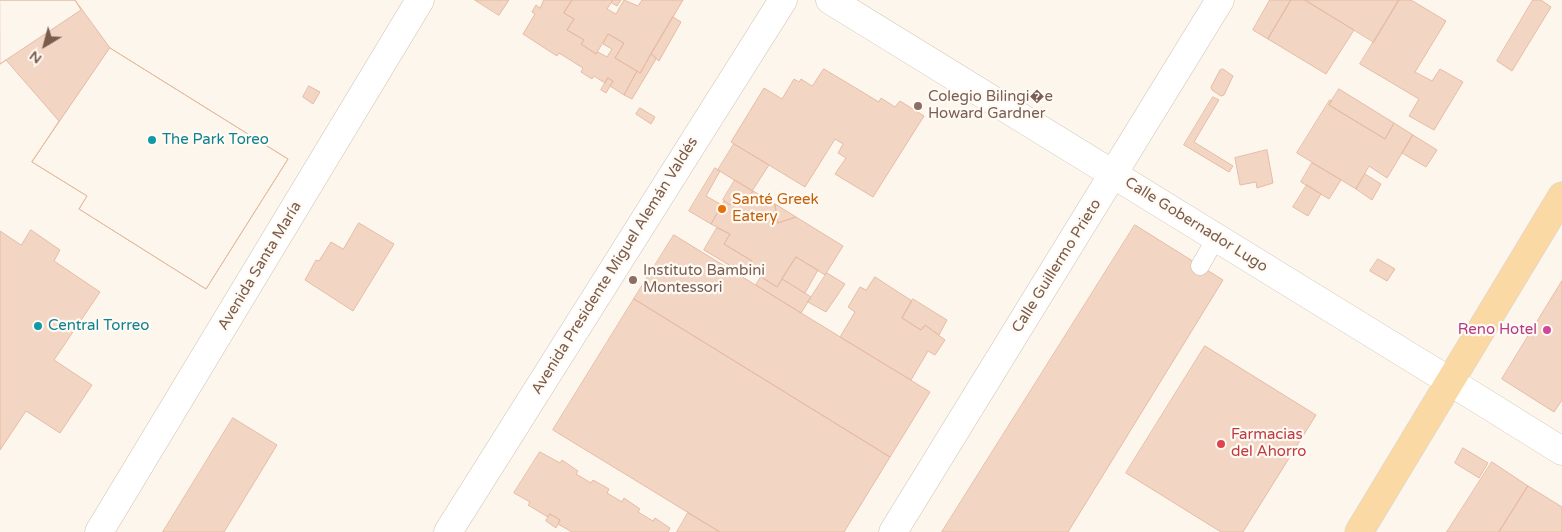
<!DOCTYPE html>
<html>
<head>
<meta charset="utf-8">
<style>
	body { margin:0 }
	#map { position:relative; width:1562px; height:532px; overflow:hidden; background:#fdf6ec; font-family:"Varela Round",sans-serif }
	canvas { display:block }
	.north { position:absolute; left:20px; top:20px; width:50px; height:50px; -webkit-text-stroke:4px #fffaf3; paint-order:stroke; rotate:217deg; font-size:14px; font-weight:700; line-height:20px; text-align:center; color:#7a5c4d }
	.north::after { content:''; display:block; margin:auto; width:18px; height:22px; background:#7a5c4d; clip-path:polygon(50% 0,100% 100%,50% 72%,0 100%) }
</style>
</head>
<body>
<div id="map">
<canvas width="1562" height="532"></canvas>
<div class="north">N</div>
</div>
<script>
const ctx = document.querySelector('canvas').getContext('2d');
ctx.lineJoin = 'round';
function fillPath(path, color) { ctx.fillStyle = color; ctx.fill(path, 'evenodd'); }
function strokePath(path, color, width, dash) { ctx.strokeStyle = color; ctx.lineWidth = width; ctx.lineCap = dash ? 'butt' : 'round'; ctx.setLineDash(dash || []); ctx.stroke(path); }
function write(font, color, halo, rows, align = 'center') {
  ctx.font = font + ' "Varela Round",sans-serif'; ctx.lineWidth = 4.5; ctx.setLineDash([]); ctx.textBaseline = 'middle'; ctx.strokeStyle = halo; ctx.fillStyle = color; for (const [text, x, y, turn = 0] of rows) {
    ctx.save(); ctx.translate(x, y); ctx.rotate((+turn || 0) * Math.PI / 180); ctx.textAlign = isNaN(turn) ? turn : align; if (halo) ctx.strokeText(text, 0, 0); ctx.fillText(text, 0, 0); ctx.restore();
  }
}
const building = new Path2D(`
	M0 0H75L81 10 0 64Z
	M0 0H75L110 48 288 159 206 289 79 209 87 196 32 162 59 121 6 60 0 64Z
	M475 0H509L499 15Z
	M544 0H572L564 13 574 19 567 30 584 40 581 44 596 54 598 52 607 57 612 49 603 44 608 34 624 43 615 58 637 71 624 95 610 86 613 81 608 78 605 83 594 76 592 79 581 72 583 68 559 53 557 56 523 34 535 14 532 12 536 5 540 8Z
	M572 0H613L607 9 616 14 624 0 638 6 642 0H683L640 73 615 58 624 43 608 34 596 54 581 44 584 40 567 30 574 19 564 13Z
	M613 0H621L617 6 612 3Z
	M1270 0H1291L1268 39 1253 30Z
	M1291 0H1305L1354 30 1326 74 1268 39Z
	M1305 0H1399L1374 42Z
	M1399 0H1411L1446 21 1415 72 1432 81 1440 69 1463 82 1434 130 1409 116 1419 99 1360 64Z
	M1533 0H1541L1551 7 1512 71 1497 61Z
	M673 17 681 22 659 61 651 54Z
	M110 48 288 159 206 289 79 209 87 196 32 162Z
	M651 54 656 58V59L632 99 624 95 637 71 640 73Z
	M824 69 879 102 881 98 895 107 900 101 924 116 873 197 835 174 846 158 838 153 843 144 835 139 805 187 731 142 764 88 782 99 794 79 799 82 801 79 812 86Z
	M1223 69 1233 76 1224 95 1221 96 1212 90 1211 87 1220 70Z
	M608 78 613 81 606 93 601 90Z
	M309 86 320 92 313 104 303 97Z
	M1339 89 1394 123 1385 139 1329 105Z
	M1213 97 1219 100 1194 142 1233 166 1229 172 1184 145Z
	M1330 100 1332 101 1329 105 1385 139 1394 123 1413 135 1387 178 1369 166 1356 189 1297 153Z
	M640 108 655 117 651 124 636 114Z
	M1413 135 1437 150 1426 167 1402 153Z
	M734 144 769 165 752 191 718 170Z
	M1267 150 1273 183 1257 188 1256 182 1240 185 1235 158Z
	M1312 163 1341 180 1329 199 1301 182Z
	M715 168 720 171 706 196 722 205 711 224 689 211Z
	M1365 174 1381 184 1372 200 1356 189Z
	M735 180 753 191 745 204 734 198 730 205 723 200Z
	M1307 185 1321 194 1308 216 1293 207Z
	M753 191 775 204 778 223 796 217 843 246 825 275 796 257 777 287 747 268 752 261 724 244 730 234 711 224 724 201 730 205 734 198 745 204Z
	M775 204 796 217 778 223Z
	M359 223 394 244 353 311 305 280 316 260 319 261 331 242 343 249Z
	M1135 225 1223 280 1068 532H942Z
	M717 228 730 234 724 244 752 261 744 274 704 250Z
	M31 230 60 250 54 261 100 292 54 360 92 385 60 433 26 411 0 450V231L21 245Z
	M674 235 930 392 890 457 634 299Z
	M796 257 818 270 805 293 782 279Z
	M1378 259 1395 269 1387 281 1370 271Z
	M827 273 845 284 826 312 808 302Z
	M761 277 777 287 782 279 811 297 801 313 756 285Z
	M875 277 912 301 902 318 921 330 925 325 945 340 935 355 928 351 911 380 840 337 855 312 848 307 860 287 866 290Z
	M1562 281V400L1554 412 1502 379Z
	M634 299 890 457 844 532H720L553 430Z
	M913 299 947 320 939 335 925 325 921 330 902 318Z
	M1205 346 1316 415 1243 532H1221L1126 473Z
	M233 418 277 445 224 532H163Z
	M1463 448 1488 463 1479 478 1455 463Z
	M540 452 560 463 562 460 578 471 576 474 591 483 593 480 609 489 607 493 622 502 624 498 640 509 638 512 653 521 655 518 670 528 668 532H572L558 524 560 520 550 514 548 517 528 505 530 502 514 493Z
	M1492 462 1528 486 1499 532H1447Z
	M1528 486 1562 507V532H1499Z
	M688 513 720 532H677Z
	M550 514 560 520 556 528 546 521Z`);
const service = new Path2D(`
	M1200 266 1216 238`);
const minor = new Path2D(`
	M830 0 1451 382
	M99 532 420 0
	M448 532 783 0
	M893 532 1220 0`);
const secondary = new Path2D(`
	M1451 382 1562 451`);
const primary = new Path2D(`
	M1359 532 1562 196`);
const markers = [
	[918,106,5,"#8d6e63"],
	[152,140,5,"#0f9aa8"],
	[722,209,5,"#e8710a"],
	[633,280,5,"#8d6e63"],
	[38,326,5,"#0f9aa8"],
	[1547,330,5,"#d1479c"],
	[1221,444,5,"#e0444e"]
];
const educationNames = [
	["Colegio Bilingi�e",928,97],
	["Howard Gardner",928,114],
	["Instituto Bambini",643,271],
	["Montessori",643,288]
];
const cultureNames = [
	["The Park Toreo",162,140],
	["Central Torreo",48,326]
];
const foodNames = [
	["Santé Greek",732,200],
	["Eatery",732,217]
];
const streetNames = [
	["Calle Gobernador Lugo",1196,225,32],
	["Avenida Santa María",260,266,-59],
	["Avenida Presidente Miguel Alemán Valdés",615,266,-58],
	["Calle Guillermo Prieto",1057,266,-58]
];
const hotelNames = [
	["Reno Hotel",1537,330]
];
const healthNames = [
	["Farmacias",1231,435],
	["del Ahorro",1231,452]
];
fillPath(building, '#f3d5c3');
strokePath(building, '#e6bba3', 1);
strokePath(service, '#d1beb0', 19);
strokePath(minor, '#d1beb0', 29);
strokePath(secondary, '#d6c0b0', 29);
strokePath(primary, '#dad1cd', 29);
strokePath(service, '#fff', 18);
strokePath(minor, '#fff', 28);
strokePath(secondary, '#fff', 28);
strokePath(primary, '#fbd9a5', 28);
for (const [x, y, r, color] of markers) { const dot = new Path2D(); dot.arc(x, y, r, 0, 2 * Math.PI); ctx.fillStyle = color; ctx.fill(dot); strokePath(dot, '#fffaf3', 2); }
write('15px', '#785e54', '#fffaf3', educationNames, 'left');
write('15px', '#0d838f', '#fffaf3', cultureNames, 'left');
write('15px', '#c56008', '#fffaf3', foodNames, 'left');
write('15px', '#7a5c4d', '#fffaf3', streetNames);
write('15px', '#b23c85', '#fffaf3', hotelNames, 'right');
write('15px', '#be3a42', '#fffaf3', healthNames, 'left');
</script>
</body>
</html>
